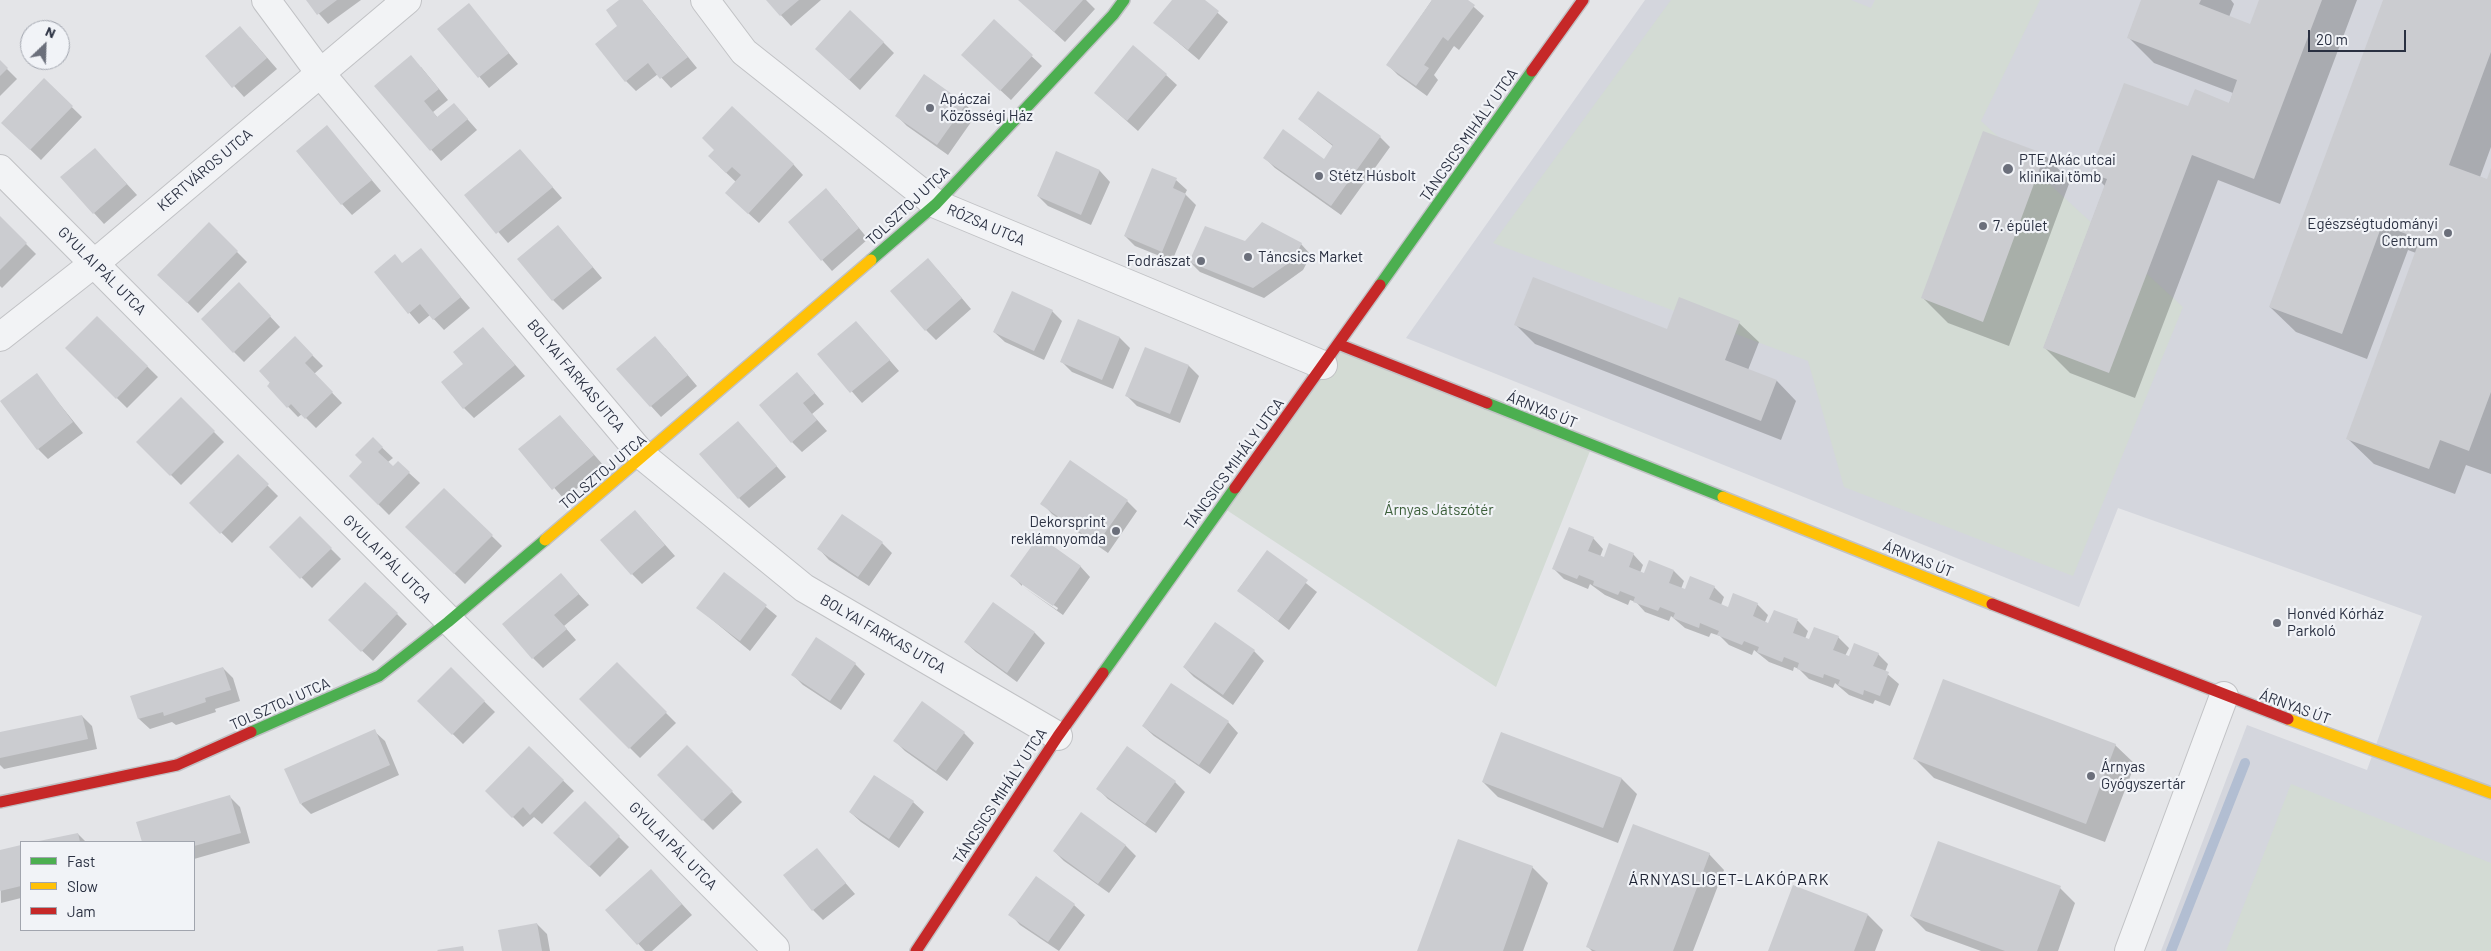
<!DOCTYPE html>
<html>
<head>
<meta charset="utf-8">
<style>
	body { margin:0 }
	#map { position:relative; width:2491px; height:951px; overflow:hidden; background:#e4e5e8; font-family:Barlow,sans-serif }
	canvas { display:block }
	.legend { position:absolute; left:20px; top:841px; width:175px; height:90px; box-sizing:border-box; background:#f1f3f7; border:1px solid #a1a5ae; margin:0; padding:6px 9px; list-style:none; font-size:15px; color:#2a3041 }
	.legend li { display:flex; align-items:center; gap:10px; height:25px }
	.legend b { width:25px; border:1px solid #a1a5ae }
	.north { position:absolute; left:20px; top:20px; width:50px; height:50px; box-sizing:border-box; background:#f1f3f7; border:1px solid #a1a5ae; border-radius:50%; rotate:24deg; font-size:14px; font-weight:700; line-height:20px; text-align:center; color:#2a3041 }
	.north::after { content:''; display:block; margin:auto; width:18px; height:22px; background:#6b6f7b; clip-path:polygon(50% 0,100% 100%,50% 72%,0 100%) }
	.scale { position:absolute; left:2308px; top:30px; width:98px; height:22px; box-sizing:border-box; border:2px solid #2a3041; border-top:0; padding-left:6px; font-size:15px; line-height:18px; white-space:nowrap; color:#2a3041; -webkit-text-stroke:4px #f1f3f7; paint-order:stroke }
</style>
</head>
<body>
<div id="map">
<canvas width="2491" height="951"></canvas>
<ul class="legend">
<li><b style="height:6px;background:#4caf50"></b>Fast</li>
<li><b style="height:6px;background:#ffc107"></b>Slow</li>
<li><b style="height:6px;background:#c62828"></b>Jam</li>
</ul>
<div class="north">N</div>
<div class="scale">20 m</div>
</div>
<script>
const ctx = document.querySelector('canvas').getContext('2d');
ctx.lineJoin = 'round';
function fillPath(path, color) { ctx.fillStyle = color; ctx.fill(path, 'evenodd'); }
function strokePath(path, color, width, dash) { ctx.strokeStyle = color; ctx.lineWidth = width; ctx.lineCap = dash ? 'butt' : 'round'; ctx.setLineDash(dash || []); ctx.stroke(path); }
function write(font, color, halo, rows, align = 'center') {
  ctx.font = font + ' Barlow,sans-serif'; ctx.lineWidth = 4.5; ctx.setLineDash([]); ctx.textBaseline = 'middle'; ctx.strokeStyle = halo; ctx.fillStyle = color; for (const [text, x, y, turn = 0] of rows) {
    ctx.save(); ctx.translate(x, y); ctx.rotate((+turn || 0) * Math.PI / 180); ctx.textAlign = isNaN(turn) ? turn : align; if (halo) ctx.strokeText(text, 0, 0); ctx.fillText(text, 0, 0); ctx.restore();
  }
}
const built = new Path2D(`
	M1645 0H2491V951H2161L2247 725 2367 770 2422 616 2118 508 2079 607 1406 338Z`);
const green = new Path2D(`
	M1671 0H1851L1871 8 1875 0H2040L1981 121 2183 307 2073 576 1844 487 1808 361 1493 243Z
	M1338 344 1592 446 1496 687 1222 507Z
	M2291 784 2491 863V951H2226Z`);
const shadow = new Path2D(`
	M307 0H361L328 24Z
	M621 0H642L697 68 671 88 658 74 636 91 626 81 619 26Z
	M767 0H821L791 26Z
	M1019 0H1086L1095 9 1065 42Z
	M1173 0H1203L1228 22 1199 60 1155 23Z
	M1432 0H1466L1484 16 1459 50 1454 46 1434 75 1438 80 1427 96 1398 75 1388 65Z
	M2142 0H2231L2234 4 2229 17 2251 25 2261 0H2357L2280 204 2218 180 2135 398 2070 373 2044 347 2105 186 2092 173 2189 108 2229 104 2233 93 2154 63 2128 37Z
	M2384 0H2491V147L2480 177 2488 180 2491 171V474L2466 465 2455 494 2374 464 2348 439 2416 253 2408 250 2367 359 2296 332 2270 307Z
	M468 5 518 64 489 88 439 29Z
	M994 21 1042 66 1011 100 973 65Z
	M250 38 277 69 244 97 207 56Z
	M883 42 894 53 860 90 827 59Z
	M0 62 17 79 0 96Z
	M421 67 448 100 433 112 438 118 454 104 477 130 441 161 376 86Z
	M1166 75 1177 85 1138 131 1095 93Z
	M44 80 82 117 41 160 3 123Z
	M1318 93 1380 137 1390 147 1341 215 1275 168 1265 158 1324 161 1334 147 1299 119Z
	M965 104 976 115 948 155 907 126 897 116Z
	M327 127 381 191 352 215 342 204Z
	M1984 133 2045 155 2070 181 2009 346 1948 323 1923 298Z
	M520 150 562 198 508 243 466 195Z
	M1057 152 1100 171 1110 182 1091 225 1048 206 1038 196Z
	M105 160 137 195 104 224 62 178Z
	M793 164 803 175 759 223 737 203 736 182 720 167Z
	M1176 180 1187 190 1185 194 1196 205 1172 261 1135 246 1125 236Z
	M836 200 868 239 832 271 790 223Z
	M0 218 36 254 2 288 0 286Z
	M209 224 247 262 198 313 159 275Z
	M558 226 602 278 563 310 553 300Z
	M1301 244 1311 255 1303 270 1264 298 1200 272 1190 262Z
	M420 250 470 308 444 330 430 315 419 324 375 272 403 264Z
	M938 270 971 309 936 340 926 330Z
	M249 294 280 327 244 362 234 352Z
	M1052 311 1062 321 1044 360 1005 342 994 332Z
	M97 317 158 377 127 408 66 348Z
	M1079 321 1120 338 1130 348 1113 389 1072 372 1061 361Z
	M1739 323 1759 342 1748 370 1777 381 1796 401 1781 440 1535 344 1516 325 1667 331Z
	M483 328 525 376 474 418 464 408 465 364Z
	M866 333 899 371 862 403 819 354Z
	M295 338 323 366 314 374 342 403 316 428 302 414 298 417 268 386Z
	M665 348 697 386 661 417 618 370Z
	M1145 349 1189 366 1199 376 1180 423 1137 406 1127 396Z
	M36 375 83 433 48 459 38 449Z
	M807 384 824 404 812 414 827 431 802 452 792 442Z
	M181 399 224 442 181 485 138 442Z
	M560 416 604 466 564 499 520 449Z
	M738 422 786 477 749 508 739 498Z
	M373 439 393 458 388 462 393 467 398 463 420 483 389 515 350 476 364 462Z
	M238 456 278 496 232 543 191 503Z
	M444 489 502 546 465 584 407 527Z
	M1127 501 1137 511 1108 553 1052 514 1042 503Z
	M300 518 341 559 312 588 271 547Z
	M645 522 675 556 642 584 632 574Z
	M1593 538 1603 549 1600 557 1605 558 1633 554 1643 565 1640 573 1645 574 1674 571 1684 581 1681 589 1686 591 1714 587 1724 597 1721 605 1729 608 1757 604 1768 615 1765 622 1769 624 1774 612 1798 621 1808 631 1805 639 1809 641 1838 637 1849 648 1845 656 1850 658 1878 654 1888 664 1885 672 1899 684 1890 706 1875 700 1873 704 1849 695 1835 683 1833 688 1809 679 1799 669 1794 667 1793 671 1769 662 1754 650 1752 655 1729 645 1720 636 1711 633 1709 637 1685 628 1671 616 1669 621 1645 612 1636 602 1630 600 1628 605 1605 595 1590 584 1588 589 1564 579 1554 569Z
	M882 543 892 553 869 586 829 560 819 549Z
	M1267 552 1317 592 1289 630 1238 590Z
	M1080 566 1090 577 1063 615 1022 586 1012 576ZM1022 583 1058 608 1057 610 1022 586Z
	M724 573 777 616 750 651 698 608Z
	M561 575 589 605 564 626 576 640 543 668 533 658Z
	M993 604 1035 633 1045 643 1017 682 976 652 965 642Z
	M397 614 407 624 373 661 340 630Z
	M1254 651 1264 661 1233 705 1194 677 1184 667Z
	M617 664 676 723 640 758 581 699Z
	M855 664 865 674 841 710 803 685 793 675Z
	M223 668 233 678 240 701 215 709 216 712 176 725 172 722 150 729 139 719 132 697Z
	M451 669 495 712 463 744 419 701Z
	M82 716 92 726 97 749 4 769 0 765V734Z
	M1228 722 1238 733 1210 774 1154 736 1143 726Z
	M374 731 385 741 399 775 311 814 301 804Z
	M964 733 974 743 947 781 905 751 895 741Z
	M1502 733 1622 779 1637 794 1618 843 1498 797 1483 782Z
	M2115 745 2135 764 2105 842 1934 778 1914 758Z
	M687 746 742 802 713 830 658 775Z
	M529 748 574 791 542 824 534 817 523 827 487 791Z
	M875 776 913 802 924 812 899 848 861 822 850 812Z
	M1175 782 1185 792 1156 833 1108 799 1098 789Z
	M230 797 240 807 250 843 194 859V842H143L138 823Z
	M585 803 629 847 600 877 555 833Z
	M1081 814 1126 846 1136 856 1109 893 1064 861 1054 851Z
	M78 834 86 842H42Z
	M21 847V898L1 903 0 851Z
	M817 850 855 894 823 920 813 910Z
	M1709 854 1724 870 1693 951H1592L1588 947Z
	M1532 867 1548 883 1523 951H1418Z
	M661 881 692 915 652 951H645L607 910Z
	M2060 888 2075 903 2058 951H1981L1926 931 1911 916Z
	M1074 905 1085 915 1059 951 1020 925 1010 914Z
	M1868 915 1883 930 1875 951H1769Z
	M537 924 547 934 550 951H503Z`);
const stream = new Path2D(`
	M2171 951 2245 763`);
const building = new Path2D(`
	M306 0H337L317 15Z
	M619 0H642L688 57 660 79 648 63 625 82 595 44 617 26 606 10Z
	M766 0H799L780 16Z
	M1018 0H1083L1054 32Z
	M1172 0H1205L1219 11 1188 50 1153 23Z
	M1432 0H1468L1475 5 1448 41 1443 37 1424 65 1429 68 1416 86 1386 65Z
	M2141 0H2201L2199 4 2250 24 2259 0H2322L2254 179 2192 155 2109 373 2043 348 2107 179 2090 173 2124 83 2188 106 2195 89 2229 103 2237 80 2127 38Z
	M2383 0H2491V52L2449 165 2487 179 2491 168V392L2469 451 2440 440 2429 469 2346 439 2420 239 2382 225 2342 334 2269 307Z
	M469 3 509 53 478 78 437 29Z
	M850 10 884 42 849 80 815 49Z
	M994 19 1033 55 1000 91 961 55Z
	M240 26 267 58 232 88 205 56Z
	M1133 45 1167 74 1127 121 1094 93Z
	M411 55 439 89 424 101 437 117 454 103 468 119 430 151 374 86Z
	M0 60 8 68 0 76Z
	M924 74 966 104 937 145 895 116Z
	M44 78 73 106 30 150 1 123Z
	M1318 91 1381 136 1331 206 1263 158 1283 129 1324 159 1333 145 1298 119Z
	M732 106 794 164 748 214 725 193 741 175 732 167 726 173 708 156 714 150 702 138Z
	M327 125 372 180 341 205 296 151Z
	M1983 131 2045 154 1983 322 1921 298Z
	M95 148 127 184 93 214 60 177Z
	M520 149 553 187 496 234 464 195Z
	M1056 151 1100 170 1081 215 1037 196Z
	M1152 168 1177 178 1173 188 1186 194 1162 252 1124 236Z
	M826 188 859 228 821 261 788 222Z
	M0 216 27 243 0 270Z
	M209 222 238 251 187 303 157 275Z
	M1262 222 1302 243 1293 260 1253 288 1189 262 1205 226 1245 241Z
	M558 225 593 267 552 301 517 259Z
	M421 248 461 297 433 320 420 304 408 314 374 272 395 254 402 263Z
	M928 258 962 298 925 331 890 291Z
	M1533 277 1667 329 1679 297 1740 321 1725 360 1777 380 1761 421 1514 325Z
	M239 282 271 316 233 353 201 319Z
	M1012 291 1053 310 1034 351 993 332Z
	M97 316 148 366 116 399 65 348Z
	M1078 319 1120 337 1102 380 1060 362Z
	M856 321 890 360 850 393 817 354Z
	M483 327 515 365 463 409 441 382 463 364 453 352Z
	M295 336 313 355 305 363 333 392 305 419 291 404 287 408 267 386 270 383 259 371Z
	M655 336 688 375 650 407 616 369Z
	M1145 347 1189 365 1170 414 1125 396Z
	M797 372 815 393 803 403 817 420 791 443 759 405Z
	M37 373 73 422 37 450 0 401Z
	M181 397 215 431 170 476 136 442Z
	M560 415 594 455 552 490 518 449Z
	M738 421 777 466 738 499 699 454Z
	M373 437 383 447 378 452 393 466 398 461 410 472 378 505 349 476 362 462 355 455Z
	M238 454 269 484 220 534 189 503Z
	M1070 460 1128 500 1097 544 1040 504Z
	M444 488 493 535 454 574 405 527Z
	M635 510 665 545 631 575 600 540Z
	M842 514 883 542 858 577 817 549Z
	M300 516 332 548 300 579 269 547Z
	M1569 527 1594 537 1588 551 1604 557 1609 543 1634 553 1629 567 1644 573 1649 560 1674 570 1669 583 1685 589 1690 576 1715 586 1709 599 1728 607 1733 593 1758 603 1753 616 1768 623 1774 610 1798 619 1793 633 1809 639 1814 627 1839 636 1833 650 1849 656 1854 643 1879 653 1873 666 1889 672 1880 696 1864 690 1863 695 1838 685 1840 680 1824 674 1823 678 1797 669 1799 663 1784 657 1782 662 1757 652 1759 647 1744 641 1742 645 1717 635 1719 631 1700 623 1699 628 1673 618 1675 613 1660 607 1658 611 1633 602 1635 597 1620 591 1618 595 1593 585 1594 581 1579 575 1577 579 1552 569Z
	M1039 536 1081 566 1053 606 1010 576Z
	M1267 550 1308 580 1278 621 1237 591Z
	M724 572 767 605 740 641 696 608Z
	M561 573 579 594 554 615 567 629 532 659 502 624Z
	M365 582 398 613 361 652 328 620Z
	M993 602 1035 632 1007 673 964 642Z
	M1215 622 1255 650 1223 695 1183 667Z
	M816 637 856 663 830 701 791 675Z
	M617 662 667 712 629 749 579 699Z
	M223 667 231 690 205 698 206 702 164 716 163 712 138 719 130 696Z
	M451 667 485 701 452 735 417 701Z
	M1943 679 2116 744 2086 824 1913 759Z
	M1171 683 1229 721 1199 765 1142 726Z
	M922 701 965 732 936 771 893 741Z
	M82 715 88 739 0 758V732Z
	M375 729 390 765 300 804 284 769Z
	M1501 732 1622 778 1603 828 1482 782Z
	M687 745 733 791 702 821 657 775Z
	M529 746 564 780 530 815 523 807 512 818 485 791Z
	M1127 746 1176 781 1145 824 1096 789Z
	M874 775 914 801 889 839 849 812Z
	M230 795 241 833 194 846V842H142L136 822Z
	M585 801 620 836 589 867 553 833Z
	M1081 812 1126 845 1098 884 1053 851Z
	M1633 824 1710 853 1673 951H1596L1586 947Z
	M78 833 80 842H39V841Z
	M1458 839 1533 866 1503 951H1417Z
	M1938 841 2061 886 2037 951H2005L1910 916Z
	M21 845V886L0 891V850Z
	M817 848 846 883 812 911 783 875Z
	M651 869 682 904 637 945 605 910Z
	M1036 876 1075 904 1048 942 1008 915Z
	M1793 885 1868 914 1854 951H1768Z
	M537 923 542 951H502L498 930Z
	M463 946 464 951H438L437 950Z`);
const street = new Path2D(`
	M266 0 320 73 644 457 804 588 1058 736
	M705 0 744 52 936 204 1323 365
	M0 169 775 948
	M0 337 107 253 407 0
	M2129 951 2224 696`);
const fast = new Path2D(`
	M871 260 936 204 1113 15 1124 0
	M1380 285 1532 71
	M1487 403 1723 497
	M1103 673 1235 488
	M251 732 379 676 448 622 545 540`);
const slow = new Path2D(`
	M1723 497 1992 604
	M545 540 871 260
	M2288 719 2491 793`);
const jam = new Path2D(`
	M1532 71 1583 0
	M1338 344 1487 403
	M1235 488 1380 285
	M1992 604 2288 719
	M0 802 177 765 251 732
	M916 951 1058 736 1103 673`);
const markers = [
	[930,108,5,"#6b6f7b"],
	[2008,169,6,"#6b6f7b"],
	[1319,176,5,"#6b6f7b"],
	[1983,226,5,"#6b6f7b"],
	[2448,233,5,"#6b6f7b"],
	[1248,257,5,"#6b6f7b"],
	[1201,261,5,"#6b6f7b"],
	[1116,531,5,"#6b6f7b"],
	[2277,623,5,"#6b6f7b"],
	[2091,776,5,"#6b6f7b"]
];
const poiNames = [
	["Apáczai",940,99],
	["Közösségi Ház",940,116],
	["PTE Akác utcai",2019,160],
	["klinikai tömb",2019,177],
	["Stétz Húsbolt",1329,176],
	["Egészségtudományi",2438,224,"right"],
	["Centrum",2438,241,"right"],
	["7. épület",1993,226],
	["Táncsics Market",1258,257],
	["Fodrászat",1191,261,"right"],
	["Dekorsprint",1106,522,"right"],
	["reklámnyomda",1106,539,"right"],
	["Honvéd Kórház",2287,614],
	["Parkoló",2287,631],
	["Árnyas",2101,767],
	["Gyógyszertár",2101,784]
];
const streetNames = [
	["TÁNCSICS MIHÁLY UTCA",1469,135,-55],
	["KERTVÁROS UTCA",205,170,-40],
	["TOLSZTOJ UTCA",908,206,-43],
	["RÓZSA UTCA",986,225,23],
	["GYULAI PÁL UTCA",102,271,45],
	["BOLYAI FARKAS UTCA",576,376,50],
	["ÁRNYAS ÚT",1542,410,22],
	["TÁNCSICS MIHÁLY UTCA",1234,464,-54],
	["TOLSZTOJ UTCA",603,472,-40],
	["GYULAI PÁL UTCA",387,559,45],
	["ÁRNYAS ÚT",1918,559,22],
	["BOLYAI FARKAS UTCA",883,634,30],
	["TOLSZTOJ UTCA",280,704,-24],
	["ÁRNYAS ÚT",2295,707,20],
	["TÁNCSICS MIHÁLY UTCA",1000,796,-57],
	["GYULAI PÁL UTCA",673,846,45]
];
const parkNames = [
	["Árnyas Játszótér",1439,510]
];
const neighbourhoodNames = [
	["ÁRNYASLIGET-LAKÓPARK",1729,880]
];
fillPath(built, '#d4d6dd');
fillPath(green, '#d3dbd4');
fillPath(shadow, '#0003');
strokePath(stream, '#b2bed2', 10);
fillPath(building, '#cbccd0');
strokePath(street, '#c1c2c5', 30);
strokePath(fast, '#c1c2c5', 14);
strokePath(slow, '#c1c2c5', 14);
strokePath(jam, '#c1c2c5', 14);
strokePath(street, '#f2f3f5', 28);
strokePath(fast, '#4caf50', 11);
strokePath(slow, '#ffc107', 11);
strokePath(jam, '#c62828', 11);
for (const [x, y, r, color] of markers) { const dot = new Path2D(); dot.arc(x, y, r, 0, 2 * Math.PI); ctx.fillStyle = color; ctx.fill(dot); strokePath(dot, '#f1f3f7', 2); }
write('15px', '#2a3041', '#f1f3f7', poiNames, 'left');
write('15px', '#2a3041', '#f1f3f7', streetNames);
write('15px', '#3a5d38', '#f1f3f7', parkNames);
ctx.letterSpacing = '1px';
write('16px', '#1c2132', '#f1f3f7', neighbourhoodNames);
ctx.letterSpacing = '0px';
</script>
</body>
</html>
